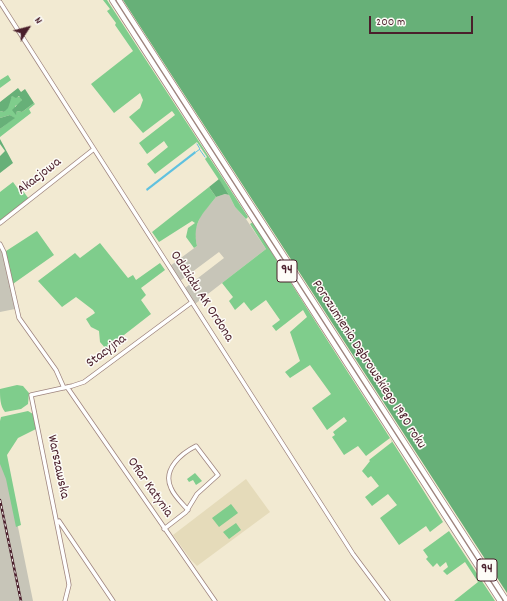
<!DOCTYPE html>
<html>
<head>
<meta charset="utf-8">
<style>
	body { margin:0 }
	#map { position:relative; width:507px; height:601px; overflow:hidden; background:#f2ead2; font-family:Dekko,sans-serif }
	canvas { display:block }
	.north { position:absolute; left:8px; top:8px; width:40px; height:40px; -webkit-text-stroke:3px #fdfcf7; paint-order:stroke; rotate:54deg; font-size:11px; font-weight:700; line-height:16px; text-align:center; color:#4a1f2b }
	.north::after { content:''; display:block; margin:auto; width:14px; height:18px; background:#4a1f2b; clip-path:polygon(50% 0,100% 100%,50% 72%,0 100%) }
	.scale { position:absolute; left:369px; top:16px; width:104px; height:18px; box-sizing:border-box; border:2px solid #4a1f2b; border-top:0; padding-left:5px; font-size:12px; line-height:14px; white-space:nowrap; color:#4a1f2b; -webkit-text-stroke:3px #fdfcf7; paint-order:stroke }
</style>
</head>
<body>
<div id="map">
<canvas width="507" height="601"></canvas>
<div class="north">N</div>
<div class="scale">200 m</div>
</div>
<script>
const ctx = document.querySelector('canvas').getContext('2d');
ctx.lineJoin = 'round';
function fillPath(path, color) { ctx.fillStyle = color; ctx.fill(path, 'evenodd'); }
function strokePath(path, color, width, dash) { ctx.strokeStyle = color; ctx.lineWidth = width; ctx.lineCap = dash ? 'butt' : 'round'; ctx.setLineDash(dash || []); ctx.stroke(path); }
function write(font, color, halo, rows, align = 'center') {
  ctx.font = font + ' Dekko,sans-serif'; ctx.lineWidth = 3; ctx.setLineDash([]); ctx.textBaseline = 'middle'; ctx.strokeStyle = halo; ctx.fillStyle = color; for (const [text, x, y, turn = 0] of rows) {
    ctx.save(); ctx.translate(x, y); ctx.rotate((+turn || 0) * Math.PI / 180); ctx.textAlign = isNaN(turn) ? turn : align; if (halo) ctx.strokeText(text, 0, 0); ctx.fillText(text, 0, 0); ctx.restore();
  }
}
const built = new Path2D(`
	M246 479 270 512 197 566 191 560 173 535Z`);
const industrial = new Path2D(`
	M225 194 229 195 235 207 246 219 266 249 195 304 185 288 224 258 219 252 180 281 170 266 197 246 194 232 201 215 216 197Z
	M0 249 2 250 15 309 0 312Z
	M0 429 18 527 33 601H0Z`);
const green = new Path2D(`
	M103 0H107L248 217 246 219 235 207 229 195 205 159 207 157 197 142 155 174 147 164 168 147 164 141 147 154 139 143 175 115 172 111 143 133 129 117 140 108 143 100 140 93 114 113 91 84 133 51 115 25 116 23 107 11 110 9Z
	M8 75 11 80 0 88V80Z
	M12 96 21 97 22 100 20 104 15 106 16 114 17 111 22 112 34 103 35 104 29 109 31 113 0 137V129L14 118 10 115 0 118V111L4 112Z
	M13 182 21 193 23 191 29 199 0 221V192Z
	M209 187 216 197C202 215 192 222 197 246L194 248 186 237 188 228 195 223 192 221 159 242 152 232Z
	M253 222C315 323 381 422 443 522L430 532 426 526 399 545 380 518 397 505 388 494 372 506 365 497 379 486 371 476 368 478 362 471 370 461 369 460 392 442 390 438 366 456 358 446 344 455 332 437 335 435 333 432 347 421 344 417 327 430 312 408 331 394 310 365 290 378 285 372 300 361 290 332 307 317 303 310 276 331 272 326 280 320 266 300 251 311 244 302 235 310 229 301 233 297 222 283 266 249 250 224Z
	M37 231 54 255 10 286 3 253Z
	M100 243 128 278 133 275 136 280 160 263 165 270 141 288 146 295 141 300 151 314 106 349 100 342 99 331 91 327 86 319 95 313 93 310 76 297 62 307 38 281 75 253 80 258Z
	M17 385 23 386 29 393 28 404 21 409 5 412C0 406 0 397 0 389Z
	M28 411 33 414 36 429 18 438 7 455 21 525 16 527 6 479 0 464V421L1 417Z
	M195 473 202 481 196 485 193 480 189 482 187 479Z
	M231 504 238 513 219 527 212 518Z
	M236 523 241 530 229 539 223 532Z
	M449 531 495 601H454L478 582 465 562 447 575 443 571 448 567 446 562 440 567 437 563 433 567 426 559 428 557 423 550Z`);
const forest = new Path2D(`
	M123 0H507V593Z
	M18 88 21 92 25 89 34 103 22 112 17 111 16 115 12 110 22 100 19 96 16 98 12 96 8 108 4 112 0 111V102Z
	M10 115 15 118 0 129V118Z
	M0 139 13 163 0 173V156L5 151 0 144Z
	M219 179 229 195 225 194 216 197 209 187Z`);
const water = new Path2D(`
	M195 151 196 153 147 191 146 189Z`);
const stream = new Path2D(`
	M200 150 205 157
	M196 152 200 149 197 144`);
const minor = new Path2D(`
	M0 2 353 554 388 601
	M0 223 94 149
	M0 244 4 252 19 318 56 370 64 388
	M67 387 215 601
	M59 521 113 601
	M164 529 186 512 197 494 218 475 196 446C182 453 162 469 171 488 174 496 182 503 188 510
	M65 601 69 585 68 579 31 395 72 386 84 382 192 302`);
const major = new Path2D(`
	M112 0 500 601
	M119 0 507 601`);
const rail = new Path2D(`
	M0 500 21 601`);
const shields = [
	[287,271,20],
	[487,570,20]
];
const shieldNames = [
	["94",287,271],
	["94",487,570]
];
const streetNames = [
	["Akacjowa",40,177,-38],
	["Oddziału AK Ordona",201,297,57],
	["Stacyjna",107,352,-37],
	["Porozumienia Dąbrowskiego 1980 roku",368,365,57],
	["Warszawska",57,467,78],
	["Ofiar Katynia",149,488,55]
];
fillPath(built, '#e5dbba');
fillPath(industrial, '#c7c5b8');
fillPath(green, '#7fcd8c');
fillPath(forest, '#67b078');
fillPath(water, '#60c1df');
strokePath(stream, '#60c1df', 1);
strokePath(minor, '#9e847e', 5);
strokePath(major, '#9e847e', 6);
strokePath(minor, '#fff', 3.5);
strokePath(major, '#fff', 4.5);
strokePath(rail, '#4a1f2b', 2.5);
strokePath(rail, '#fdfcf7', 1, [3]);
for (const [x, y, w] of shields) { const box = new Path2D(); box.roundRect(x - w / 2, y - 11, w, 22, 3); ctx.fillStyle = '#fdfcf7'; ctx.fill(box); strokePath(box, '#4a1f2b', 1); }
write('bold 13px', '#4a1f2b', null, shieldNames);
write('14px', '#4a1f2b', '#fdfcf7', streetNames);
</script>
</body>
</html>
